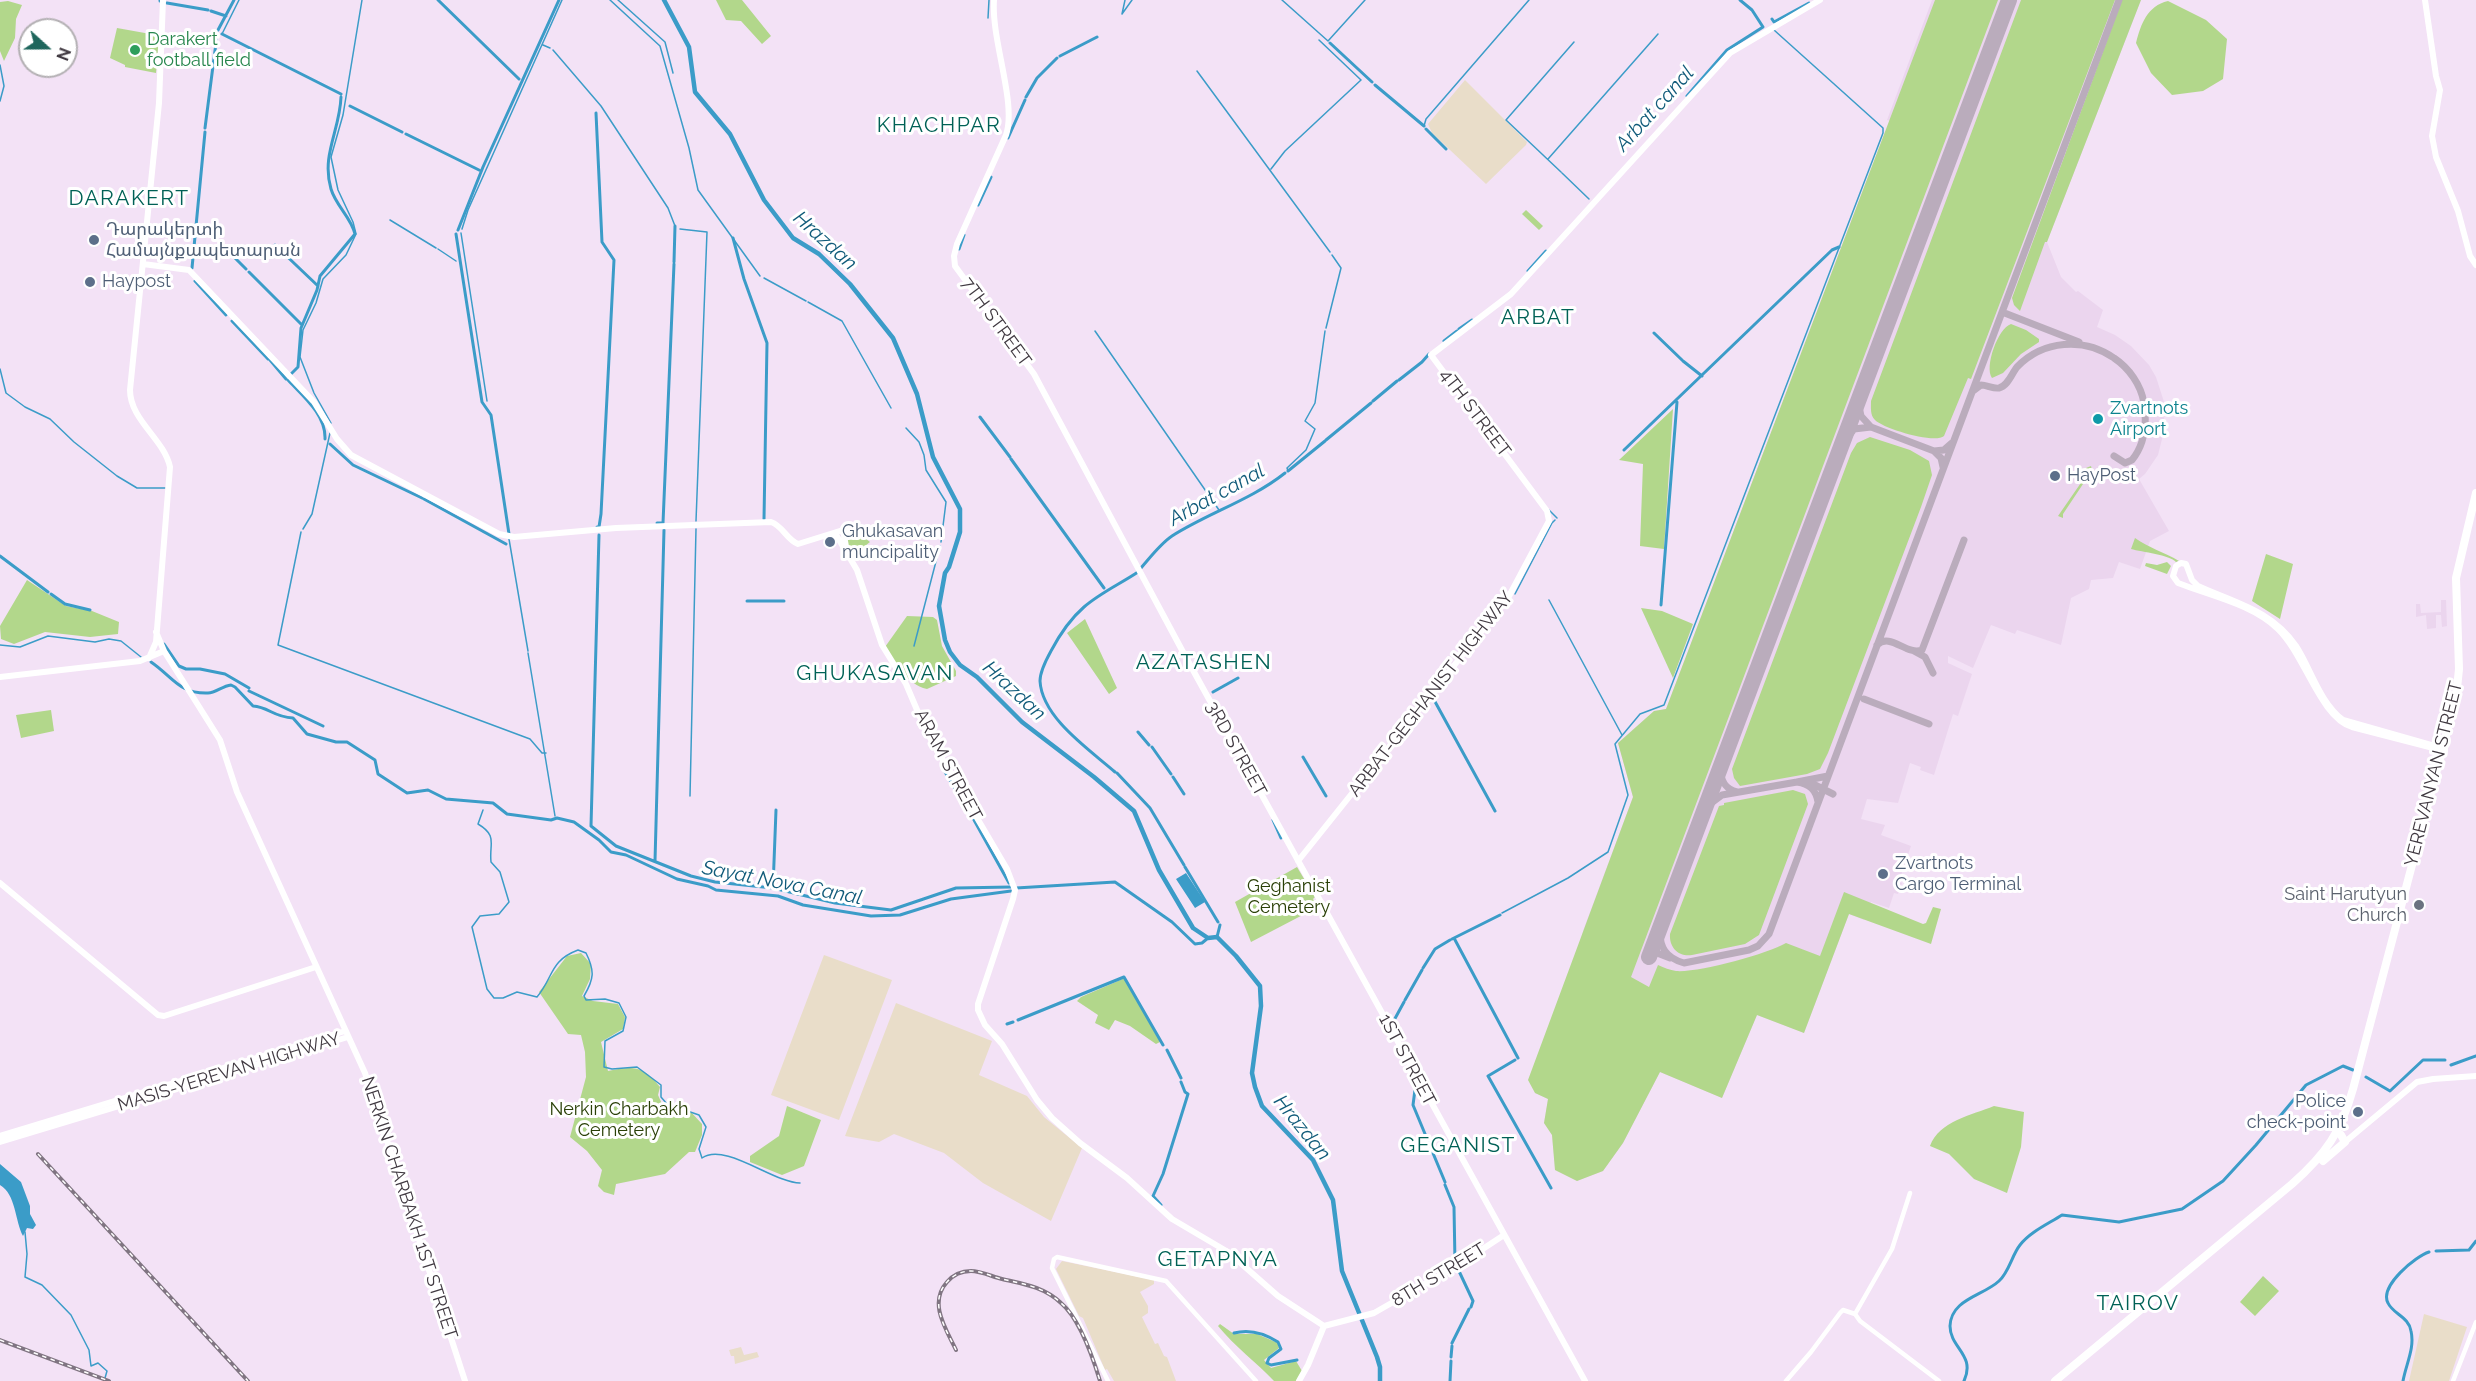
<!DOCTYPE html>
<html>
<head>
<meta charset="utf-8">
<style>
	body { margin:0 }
	#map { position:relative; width:2476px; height:1381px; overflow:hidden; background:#f3e2f6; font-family:Raleway,sans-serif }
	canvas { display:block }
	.north { position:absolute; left:18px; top:18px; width:60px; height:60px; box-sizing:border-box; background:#fff; border:2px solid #b3b0b3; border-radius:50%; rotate:111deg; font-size:16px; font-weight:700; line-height:24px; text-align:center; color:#403941 }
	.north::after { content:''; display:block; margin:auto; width:21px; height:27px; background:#1e665c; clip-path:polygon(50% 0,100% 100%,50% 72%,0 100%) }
</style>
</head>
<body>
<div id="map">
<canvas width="2476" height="1381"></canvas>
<div class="north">N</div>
</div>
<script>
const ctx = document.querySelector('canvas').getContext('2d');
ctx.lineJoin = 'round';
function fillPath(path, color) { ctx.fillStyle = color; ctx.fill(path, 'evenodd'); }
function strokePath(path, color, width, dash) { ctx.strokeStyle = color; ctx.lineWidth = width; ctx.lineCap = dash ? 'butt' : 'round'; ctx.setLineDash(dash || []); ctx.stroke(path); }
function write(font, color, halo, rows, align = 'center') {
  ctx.font = font + ' Raleway,"Noto Sans Armenian",sans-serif'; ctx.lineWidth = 6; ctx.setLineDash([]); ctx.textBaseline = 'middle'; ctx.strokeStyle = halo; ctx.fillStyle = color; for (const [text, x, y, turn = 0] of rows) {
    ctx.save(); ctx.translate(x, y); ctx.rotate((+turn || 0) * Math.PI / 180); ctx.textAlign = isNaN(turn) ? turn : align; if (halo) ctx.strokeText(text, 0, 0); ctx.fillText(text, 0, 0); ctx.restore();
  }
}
const industrial = new Path2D(`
	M1465 80 1527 142 1526 145 1486 184 1432 133 1428 124Z
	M824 955 892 980 839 1120 771 1095Z
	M896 1003 992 1041 979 1075 1027 1096 1044 1117 1082 1148 1051 1221 983 1183 944 1153 894 1134 879 1142 845 1136Z
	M1062 1261 1154 1280V1284L1140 1292 1148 1306V1313L1142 1317 1155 1344 1158 1343 1164 1356 1167 1357 1176 1381H1114L1107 1369 1105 1370 1083 1318 1079 1316 1056 1269Z
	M2424 1314 2467 1327 2449 1381H2409Z
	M741 1347 744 1355 757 1352 759 1357 735 1364 734 1356H731L729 1350Z`);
const built = new Path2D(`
	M1932 0H2141L2047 242 2061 277 2076 292 2078 291 2103 310 2097 327 2115 335 2131 346 2149 365 2156 377 2165 405 2163 435 2158 455 2145 474 2139 479 2169 531 2150 541 2140 569 2119 562 2113 578 2091 580 2089 589 2071 598 2061 645 2017 630 2015 634 1991 625 1973 668 1948 656V663L1972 674 1958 716 1953 714 1934 775 1920 770 1921 767 1910 763 1898 803 1867 799 1861 819 1885 825 1881 835 1911 846 1899 881 1902 883 1898 894 1894 893 1889 908 1871 902 1864 920 1849 914 1804 1033 1757 1015 1722 1098 1660 1072 1623 1143 1603 1171 1577 1181 1555 1170 1552 1135 1544 1123 1548 1099 1535 1093 1584 928 1633 797 1618 743 1654 711 1666 709 1890 121 1887 120Z
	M2441 600H2446L2447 626 2442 627 2441 615H2436V628L2427 629 2426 615 2416 617V604H2420L2421 613 2441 612Z`);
const green = new Path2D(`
	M716 0H742L771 36 762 44 741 21 726 20Z
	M1935 0H1998L1631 977 1649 987 1658 965C1664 968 1670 970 1676 971 1698 973 1767 954 1786 943L1820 956 1844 892 1923 924 1926 923 1933 907 1941 909 1931 944 1849 914 1804 1033 1757 1015 1722 1098 1660 1072 1623 1143 1603 1171 1577 1181 1555 1170 1552 1135 1544 1123 1548 1099 1535 1093 1528 1080 1633 797 1618 743 1654 711 1666 709Z
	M2021 0H2115L1971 379 1968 378 1944 436C1935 444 1884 429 1875 420 1870 415 1871 408 1871 401Z
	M2122 0H2141L2047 242H2045L2020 311 2014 305 2012 298Z
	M8 1 22 5 16 19 15 38 4 61 0 51V2Z
	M2168 1 2206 20 2227 39 2223 79 2203 91 2172 95 2151 73 2136 43C2141 24 2147 6 2168 1Z
	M117 28 156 35 158 48 156 73 125 67V65L110 58Z
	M1526 210 1543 226 1539 230 1522 214Z
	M2011 324 2026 330 2039 339V342L2021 354 2003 373 1992 378C1984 367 1998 328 2011 324Z
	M1673 409 1664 549 1640 546 1643 464 1619 460Z
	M1870 437 1910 450 1929 461 1932 475 1921 507 1828 753 1820 769 1807 774 1740 786 1734 778 1732 769 1851 453 1857 443Z
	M2091 466 2094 479 2087 478 2063 514V518L2058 516 2085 477 2086 468Z
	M851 527 870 542 851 557 848 551 846 531Z
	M2135 538C2149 548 2164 552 2179 561L2176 562C2170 555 2142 552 2131 549Z
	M2266 554 2293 564 2280 619 2252 601Z
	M2167 562 2171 566 2167 574 2145 566 2146 563 2157 565Z
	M27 580 66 606 92 611 119 622 118 634 90 637 45 632 14 644 1 639 0 626Z
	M1641 608 1662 611 1693 624 1673 678Z
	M907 616 933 617 937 620 942 646 956 671V676L927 689C906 684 897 663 885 647Z
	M1085 619 1117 688 1109 694 1067 633Z
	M51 710 54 731 21 738 16 715Z
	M1793 790 1805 794 1808 804 1759 935 1745 944 1692 955C1679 957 1669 948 1670 934L1719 806 1724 805V803Z
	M1297 867 1315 897 1313 899 1318 907 1251 942 1235 902Z
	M581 953 591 964 590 979 582 996 593 1001 618 1004 625 1017 623 1029 601 1042 608 1071C634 1066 642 1065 660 1087L658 1095 662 1104 690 1111 702 1124V1135L695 1152H689L665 1174 616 1184 614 1195 604 1192 598 1186 602 1170 587 1151 570 1137 586 1077 585 1052 581 1035 568 1034 539 992 567 956Z
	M1125 978 1160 1042 1156 1044 1130 1026 1115 1020 1109 1030 1095 1023 1098 1015 1077 1001 1081 997Z
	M787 1106 821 1120 804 1166 782 1175 750 1162V1156L779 1136Z
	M1994 1106 2024 1112 2021 1147 2007 1193 1974 1179 1949 1154 1930 1146C1939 1121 1972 1115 1994 1106Z
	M2263 1276 2279 1291 2255 1316 2240 1302Z
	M1220 1324 1234 1334H1257L1278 1343 1279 1348 1264 1360 1271 1368 1296 1361 1302 1371 1296 1381H1274C1256 1362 1235 1347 1218 1326Z`);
const water = new Path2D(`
	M1186 873 1205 902 1195 908 1176 879Z
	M0 1164 21 1182 30 1206V1214L36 1225 33 1229 27 1228 23 1236C15 1221 16 1194 0 1185Z`);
const stream = new Path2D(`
	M610 0 660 46 689 148 698 190 760 276
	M618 0 665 42 673 73
	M1282 0 1328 41 1365 0
	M1122 14 1132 0
	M1122 14 1125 0
	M988 18 989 0
	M222 34 239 0
	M543 45 550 48
	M553 50 601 106 668 208 675 226
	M0 65 4 86 0 101
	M1197 71 1330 252
	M1424 126 1426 119 1529 0
	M1548 159 1658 34
	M1271 169 1285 151 1361 80 1319 40
	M1561 172 1506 120 1574 42
	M1562 173 1589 199
	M390 220 436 248
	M462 229 468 210 562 0
	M680 229 707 232 696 521
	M461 233 487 401
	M438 249 456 261
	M764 278 806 301
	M808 302 842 321 891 408
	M1326 328 1341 268 1332 255
	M1095 331 1219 510
	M0 369 6 393 25 407 50 419 74 442 117 476 137 488H165
	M331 423 314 393 300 357 303 330 316 303 323 279 346 255 356 234 353 222 338 190 331 157 343 115 362 0
	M906 428 919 442 924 455 926 470 946 502 941 542
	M1288 471 1287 468 1306 450 1315 429 1305 421 1315 403 1325 331
	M1549 510 1557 518
	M303 529 312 514 330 433
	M301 532 278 645 530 739 542 753H546
	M509 539 528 651
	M1515 594 1552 523 1555 520
	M1549 600 1622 735
	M0 645 20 647 48 636 95 642 109 639 121 641 141 657
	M914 646 940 546
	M528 653 555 816
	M690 796 696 529
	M483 810 478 824C498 836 489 843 491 862L500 872 509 902 499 914 480 916 472 927 487 989 494 998H503L517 992 537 997C554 977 549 961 578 950L586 953C595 971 594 979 584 996L586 1000 605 999 619 1003 626 1017 623 1031 605 1041 604 1067 612 1069 637 1067 661 1085V1097L667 1104 699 1115 706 1127 699 1149 702 1158C725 1142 774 1183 800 1183
	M1502 913 1568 878 1608 852 1628 795 1615 744 1640 714 1664 705 1883 133V128L1774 30
	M25 1232 27 1254 25 1277 42 1285 71 1315 89 1350 91 1366 98 1363 107 1371 105 1378`);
const canal = new Path2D(`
	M160 0V1
	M438 0 519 79
	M167 3 208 10
	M211 11 226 16
	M1772 19 1774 22 1809 3
	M218 30 234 0
	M222 34 341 94
	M1330 43 1372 82
	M1060 56 1097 37
	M1375 85 1424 126
	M1687 96 1727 50 1763 27 1752 10 1740 0
	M1026 97 1037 78 1057 58
	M350 106 402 132
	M596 113 602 242 614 260 601 514 599 527H597
	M205 128 217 35
	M1426 129 1446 149
	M406 134 479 170
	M1008 138 1025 100
	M978 205 991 177
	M458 230 483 167 559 0
	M456 234 482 402 491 415 509 534
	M733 238 744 279 767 343 764 519
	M275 245 318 286
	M959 249 964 235
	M232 255 246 269
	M674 262 675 226
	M192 268 205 132
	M1528 271 1546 251
	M249 272 302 325
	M195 281 226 315
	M232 321 268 359
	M1459 329 1472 320
	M1654 333 1682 360
	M1444 341 1457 331
	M270 360 286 379
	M1683 361 1702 376
	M290 375 298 367 301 328 317 290 320 276 355 234C351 217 336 206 331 189 321 155 340 130 341 97
	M288 380C304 397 326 415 325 439
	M1399 380 1422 362 1429 354
	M1373 401 1397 381
	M980 417 1010 457
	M1326 440 1371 403
	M330 444 353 465 422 498
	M1624 450 1832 250 1839 247
	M1011 459 1104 588
	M1288 471 1325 441
	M424 499 506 544
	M657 523H663L674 264
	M599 535 591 826 616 846 691 876 715 882 773 888 835 903 891 910 956 888 1011 887
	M0 556 48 592
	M1140 569C1149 559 1160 544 1172 536 1208 513 1251 500 1285 473
	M51 594 65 604 90 610
	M747 601H784
	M1661 605 1677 402
	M164 644 179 666 186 669H200L225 674 249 688
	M151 662C173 677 179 694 208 693 216 693 222 686 231 685L235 687 253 706C269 707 273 717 293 718L307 734 336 742H347L375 760 378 774 407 793 428 790 446 799 493 803 507 814 551 820 557 818 574 822 599 840 611 852 626 855 677 879 708 886 716 890 778 896 803 905 871 916 900 915 951 899 1011 891
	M249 691 323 726
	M1213 692 1238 678
	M1433 698 1495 811
	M1138 732 1149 745
	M1152 747 1171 774
	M1303 757 1326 796
	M945 772 972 817
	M1115 772C1090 750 1042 718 1040 681 1040 671 1046 660 1051 651 1060 634 1069 620 1084 607 1100 593 1120 584 1138 572
	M1117 773 1150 808 1184 865
	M1173 777 1184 794
	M974 820 1009 883
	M1273 820 1281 838
	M655 861 664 530
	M1185 867 1218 922
	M773 888 776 810
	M1016 888 1115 882 1172 922 1195 944 1202 943 1208 938
	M1217 937 1220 925
	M1454 938 1518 1058
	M1452 939 1500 915
	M1423 968 1435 949 1450 940
	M1405 1000 1422 970
	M1018 1020 1124 977 1163 1045
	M1007 1024 1013 1022
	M1393 1028 1392 1024 1404 1002
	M1167 1050 1181 1078
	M1515 1060 1488 1076 1551 1188
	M2451 1065 2476 1056
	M2366 1077 2390 1091 2423 1060H2445
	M1416 1082 1413 1105 1445 1182
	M1445 1185 1454 1207 1455 1263
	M1161 1205 1153 1196 1163 1174 1188 1094 1185 1092 1181 1082
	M2436 1251 2469 1250 2476 1241
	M1458 1269 1473 1301 1471 1307
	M1234 1333C1249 1329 1264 1333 1278 1342L1281 1349 1269 1358 1267 1363 1271 1365 1297 1360
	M1452 1343 1469 1309
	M1451 1357 1452 1346
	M1450 1381 1451 1361
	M1964 1381C1976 1355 1950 1348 1950 1326 1951 1299 1983 1296 1999 1281 2009 1272 2012 1255 2020 1245 2030 1232 2048 1224 2062 1215L2119 1222 2182 1209 2223 1181 2256 1145 2306 1085 2343 1066 2353 1070
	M2403 1381C2406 1364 2415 1348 2411 1331 2409 1317 2393 1314 2388 1303 2379 1286 2416 1256 2429 1252`);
const river = new Path2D(`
	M664 0 689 47 695 92 730 134 764 200 793 238 819 254 850 284 893 338 917 394 933 457 960 509V532L949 567 945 573 939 606 945 640 950 652 960 665 977 677 1022 722 1094 777 1134 811 1159 870 1193 928 1208 938 1217 937 1236 956 1260 986 1261 1006 1252 1073 1255 1087 1262 1106 1313 1160 1333 1200 1342 1271 1377 1357 1380 1367V1381`);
const taxiway = new Path2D(`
	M2002 312 2079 342
	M1973 391 1981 385C1987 385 1993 389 1999 388 2008 386 2012 373 2017 367 2043 340 2084 337 2114 358 2129 368 2141 385 2144 403 2147 423 2145 444 2132 460L2125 463 2114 456
	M1858 402 1861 416 1871 427 1934 451
	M1843 443 1854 429 1871 427
	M1943 467 1941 458 1934 451 1944 450 1952 443
	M1877 645C1890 632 1907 656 1922 650L1964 540
	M1914 651 1925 657 1933 673
	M1864 699 1929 724
	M1720 769C1721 781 1725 789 1737 792
	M1809 782 1833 794
	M1818 802C1816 790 1810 784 1797 782L1828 776
	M1706 807 1722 795 1797 782
	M1660 929C1659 947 1666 958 1684 963L1749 950 1758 946 1769 934 2119 0
	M1652 951 1670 958`);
const runway = new Path2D(`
	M1649 957 2009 0`);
const minor = new Path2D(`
	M1855 1314 1892 1249 1910 1193
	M1855 1314 1860 1321 1939 1381
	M1108 1381 1052 1268 1054 1259 1057 1257 1166 1281 1256 1381
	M1786 1381 1811 1352 1840 1313 1843 1310 1855 1314
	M2453 1381 2476 1322`);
const major = new Path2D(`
	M994 0C991 40 1017 103 1006 135L957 244 954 256 955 266 1034 374 1183 652 1585 1381
	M2425 0 2436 76 2440 90 2432 136 2436 157 2458 211 2470 256 2476 265
	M143 264 189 270 314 402 337 439 351 455 499 534 514 537 616 528 771 522C783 526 786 539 798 544L843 530 847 552
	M835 533 857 570 882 645 906 684 926 731 1007 869 1015 890 1013 899 978 1004V1010L985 1025 1002 1044 1037 1100 1052 1118 1080 1143 1127 1178 1172 1219 1228 1252 1278 1296 1324 1326
	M156 632 164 651 220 740 237 792 365 1073 465 1381
	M149 658 156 642 170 467C164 439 130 420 130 390L159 103 163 0
	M0 677 140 661 164 651
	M2445 751 2352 727C2320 717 2305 655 2278 629 2252 604 2211 596 2178 583L2173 576 2176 566 2181 563 2186 564 2192 580 2198 586C2235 603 2271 610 2296 646 2311 669 2320 703 2343 720L2445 749
	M1298 861 1508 598 1549 521 1547 511 1431 355 1511 294 1730 53 1820 0
	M0 883 158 1015 164 1016 316 967
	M0 1136 345 1031
	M0 1142 348 1037
	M2345 1142 2417 1082 2433 1079 2476 1076
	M1299 1381 1308 1365 1324 1326 1374 1313 1463 1262 1504 1235`);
const highway = new Path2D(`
	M2323 1161 2345 1142 2341 1135
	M2055 1381 2292 1184C2326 1154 2341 1132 2353 1089L2456 698 2459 669 2456 578 2476 493`);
const rail = new Path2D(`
	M38 1154 248 1381
	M0 1340 109 1381
	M956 1350C946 1329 928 1303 947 1282 953 1275 962 1271 971 1271 981 1271 993 1277 1002 1279 1024 1284 1044 1287 1061 1303 1080 1319 1093 1358 1100 1381`);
const markers = [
	[135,50,6,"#2e9e5b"],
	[94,240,6,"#5c6f8a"],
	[90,282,6,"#5c6f8a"],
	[2098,419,6,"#0f9aa8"],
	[2055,476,6,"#5c6f8a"],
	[830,542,6,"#5c6f8a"],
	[1883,874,6,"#5c6f8a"],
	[2419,905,6,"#6b7280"],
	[2358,1112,6,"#5c6f8a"]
];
const leisureNames = [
	["Darakert",147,40],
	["football field",147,61]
];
const serviceNames = [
	["Դարակերտի",106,230],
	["Համայնքապետարան",106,251],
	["Haypost",102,282],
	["HayPost",2067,476],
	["Ghukasavan",842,532],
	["muncipality",842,553],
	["Zvartnots",1895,864],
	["Cargo Terminal",1895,885],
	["Police",2346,1102,"right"],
	["check-point",2346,1123,"right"]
];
const streetNames = [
	["7TH STREET",996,322,54],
	["4TH STREET",1475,413,53],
	["ARBAT-GEGHANIST HIGHWAY",1431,694,-52],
	["3RD STREET",1236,749,61],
	["ARAM STREET",948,765,62],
	["YEREVANYAN STREET",2434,774,-76],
	["1ST STREET",1407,1060,62],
	["MASIS-YEREVAN HIGHWAY",229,1072,-17],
	["NERKIN CHARBAKH 1ST STREET",409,1208,72],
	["8TH STREET",1439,1275,-31]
];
const cultureNames = [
	["Zvartnots",2110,409],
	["Airport",2110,430]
];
const parkNames = [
	["Geghanist",1289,887],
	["Cemetery",1289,908],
	["Nerkin Charbakh",619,1110],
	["Cemetery",619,1131]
];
const worshipNames = [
	["Saint Harutyun",2407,895],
	["Church",2407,916]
];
const waterNames = [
	["Arbat canal",1655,109,-48],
	["Hrazdan",825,241,42],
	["Arbat canal",1217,495,-29],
	["Hrazdan",1014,691,43],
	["Sayat Nova Canal",782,883,11],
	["Hrazdan",1302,1128,51]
];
const quarterNames = [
	["KHACHPAR",939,126],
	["DARAKERT",129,199],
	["ARBAT",1538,318],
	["AZATASHEN",1204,663],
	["GHUKASAVAN",875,674],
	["GEGANIST",1458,1146],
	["GETAPNYA",1218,1260],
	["TAIROV",2138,1304]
];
fillPath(industrial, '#e9ddc9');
fillPath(built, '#ebd5ee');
fillPath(green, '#b2d78b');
fillPath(water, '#3b9cc8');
strokePath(stream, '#3b9cc8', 1.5);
strokePath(canal, '#3b9cc8', 3);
strokePath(river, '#3b9cc8', 4.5);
strokePath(taxiway, '#baacbc', 7);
strokePath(runway, '#baacbc', 16);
strokePath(minor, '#fff', 4.5);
strokePath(major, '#fff', 6);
strokePath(highway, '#fff', 8);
strokePath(rail, '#807582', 4);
strokePath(rail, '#fff', 1.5, [4.5]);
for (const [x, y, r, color] of markers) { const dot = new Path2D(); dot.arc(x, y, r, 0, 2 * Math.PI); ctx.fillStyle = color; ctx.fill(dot); strokePath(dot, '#fff', 2); }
write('18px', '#27864d', '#fff', leisureNames, 'left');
write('18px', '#4e5e75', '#fff', serviceNames, 'left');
write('18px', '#403941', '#fff', streetNames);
write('18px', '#0d838f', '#fff', cultureNames, 'left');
write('18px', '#2a4007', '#fff', parkNames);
write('18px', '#5b616d', '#fff', worshipNames, 'right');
write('italic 20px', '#115b7a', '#fff', waterNames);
ctx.letterSpacing = '1.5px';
write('21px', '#006156', '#fff', quarterNames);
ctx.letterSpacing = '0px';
</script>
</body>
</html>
